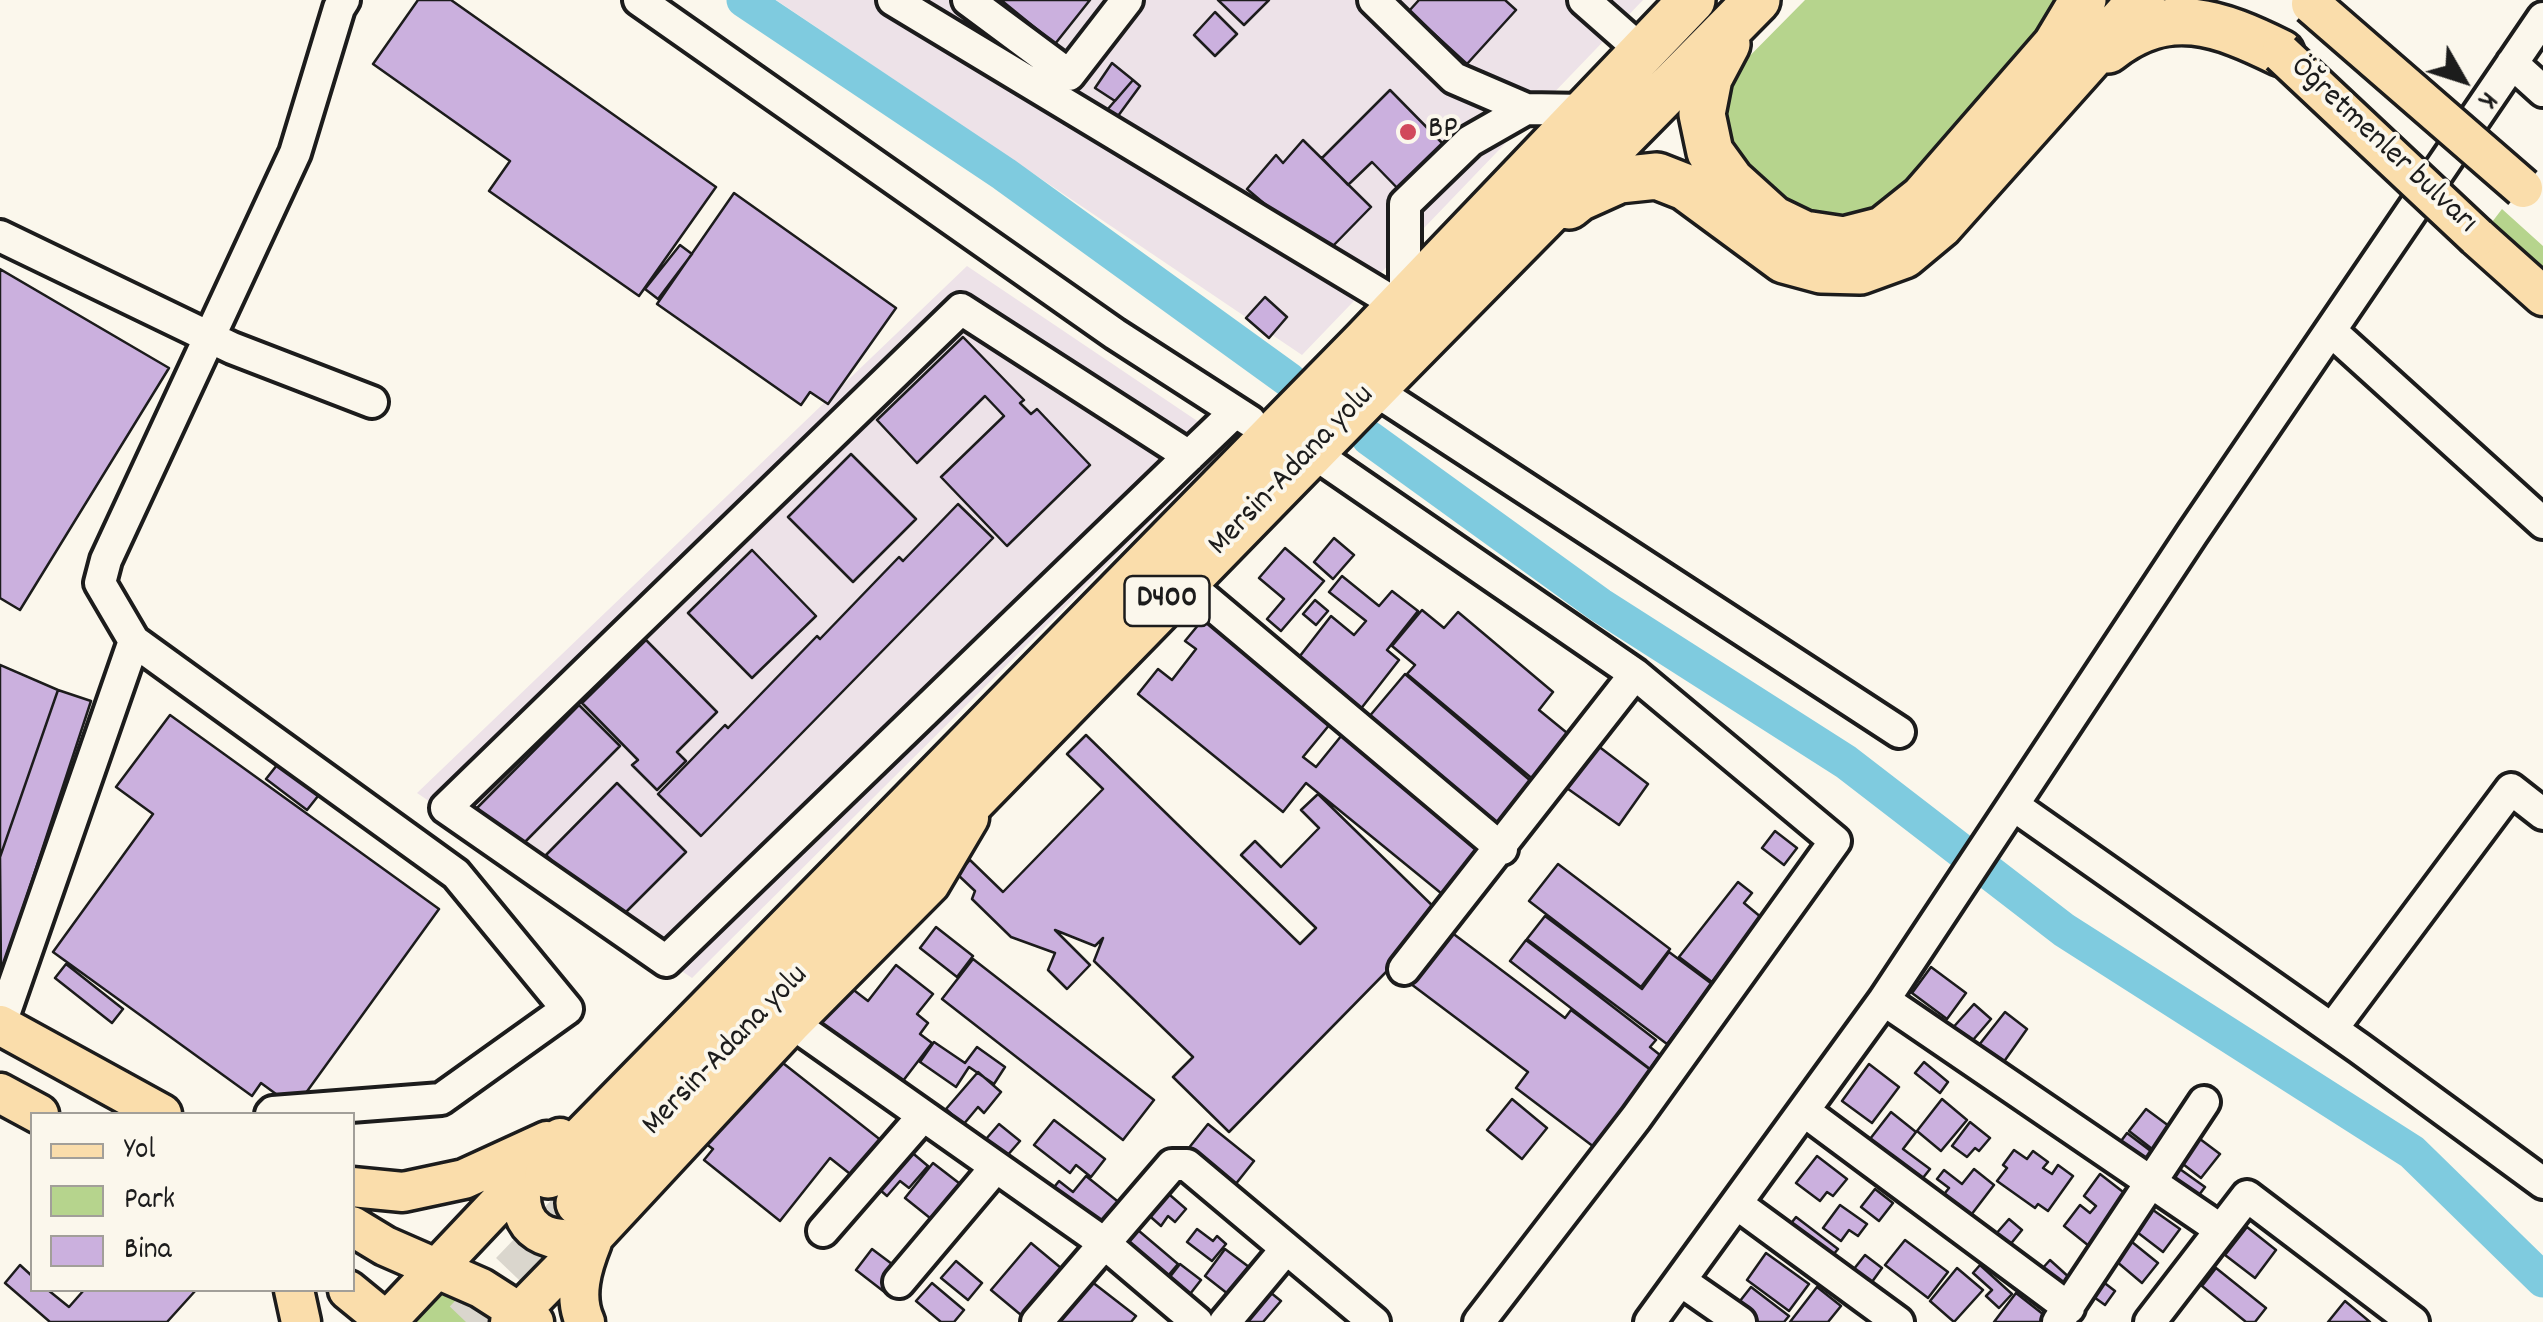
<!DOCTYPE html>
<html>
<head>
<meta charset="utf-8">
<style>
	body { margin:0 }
	#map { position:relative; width:2543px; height:1322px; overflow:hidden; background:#fbf7ec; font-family:Dekko,sans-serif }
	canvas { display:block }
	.legend { position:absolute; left:30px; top:1112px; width:325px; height:180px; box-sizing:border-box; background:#fbf7ec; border:2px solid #a29f99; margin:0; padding:12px 18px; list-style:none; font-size:30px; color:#1c1c1c }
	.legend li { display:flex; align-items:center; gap:20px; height:50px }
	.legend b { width:50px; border:2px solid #a29f99 }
	.north { position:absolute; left:2413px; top:30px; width:100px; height:100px; -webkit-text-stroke:8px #fbf7ec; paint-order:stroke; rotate:129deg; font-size:28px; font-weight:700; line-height:40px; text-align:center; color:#1c1c1c }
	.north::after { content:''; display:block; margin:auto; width:35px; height:45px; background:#1c1c1c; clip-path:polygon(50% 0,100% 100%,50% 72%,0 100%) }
</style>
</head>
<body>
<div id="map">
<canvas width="2543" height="1322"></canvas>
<ul class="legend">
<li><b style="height:12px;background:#faddab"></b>Yol</li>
<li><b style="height:28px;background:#b6d48d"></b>Park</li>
<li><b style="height:28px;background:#cbb0de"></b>Bina</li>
</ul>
<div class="north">K</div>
</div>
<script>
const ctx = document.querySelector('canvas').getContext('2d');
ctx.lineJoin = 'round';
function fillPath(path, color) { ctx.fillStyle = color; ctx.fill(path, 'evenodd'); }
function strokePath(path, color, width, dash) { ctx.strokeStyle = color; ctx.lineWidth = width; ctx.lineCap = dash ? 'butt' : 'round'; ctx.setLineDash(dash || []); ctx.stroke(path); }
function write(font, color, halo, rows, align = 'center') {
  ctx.font = font + ' Dekko,sans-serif'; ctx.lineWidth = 8; ctx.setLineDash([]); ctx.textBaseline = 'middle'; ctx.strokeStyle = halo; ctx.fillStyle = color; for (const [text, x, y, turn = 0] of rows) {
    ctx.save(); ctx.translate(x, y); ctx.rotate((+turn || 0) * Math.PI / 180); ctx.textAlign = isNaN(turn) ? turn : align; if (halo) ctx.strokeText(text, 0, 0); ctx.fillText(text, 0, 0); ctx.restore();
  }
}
const built = new Path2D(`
	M776 0H1643L1302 355Z
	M967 266 1230 443 692 978 417 793Z`);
const green = new Path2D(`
	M1805 0H2065L2003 80 1872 213 1832 220 1795 210 1747 179 1715 134 1720 86Z
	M2502 209 2543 246V273L2489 226Z
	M447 1291C465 1293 478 1304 481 1322H416C420 1305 430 1295 447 1291Z`);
const river = new Path2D(`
	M744 0 1004 174 1289 380
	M1369 438 1600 605 1846 762 2064 930 2412 1152 2543 1280`);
const building = new Path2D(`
	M418 0H451L716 187 639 296 489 191 510 161 373 64Z
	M1001 0H1090L1055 44Z
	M1218 0H1269L1244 25Z
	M1419 0H1505L1516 10 1467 64 1409 11Z
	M1215 12 1237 34 1215 56 1194 35Z
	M1112 63 1133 80 1115 101 1095 88Z
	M1133 80 1140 86 1118 116 1107 110Z
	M1390 90 1450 151 1405 196 1372 162 1348 185 1322 158Z
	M1303 140 1371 207 1329 250 1286 222 1247 189 1276 155 1283 163Z
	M734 193 896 308 828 404 810 392 801 405 657 304Z
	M680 245 692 254 658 299 645 289Z
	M0 269 169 368 20 610 0 598Z
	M1265 297 1287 317 1269 338 1246 318Z
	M963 337 1024 400 1020 403 1031 414 1037 409 1090 465 1007 546 941 477 1004 416 985 396 917 463 877 420Z
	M851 454 916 519 853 582 788 517Z
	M958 504 993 538 701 836 658 794 725 725 728 728 817 636 820 639 899 557 903 561Z
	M1334 538 1354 555 1333 579 1314 562Z
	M1285 548 1324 581 1281 631 1267 619 1284 599 1259 578Z
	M752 550 816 616 752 678 688 613Z
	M1342 576 1379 606 1392 591 1418 611 1387 650 1399 660 1356 715 1293 665 1331 616 1354 635 1366 621 1329 592Z
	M1315 600 1328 611 1316 625 1303 614Z
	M1422 610 1444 628 1458 612 1553 692 1539 710 1572 737 1535 781 1407 674 1415 665 1392 646Z
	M1209 612 1335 718 1303 757 1316 767 1346 730 1489 847 1447 898 1306 783 1283 812 1138 694 1158 669 1172 680 1196 649 1185 641Z
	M646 640 717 712 677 752 686 761 657 790 632 765 638 760 582 703Z
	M0 665 58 690 0 857Z
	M1405 674 1532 782 1493 828 1368 718Z
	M58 690 91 701 1 975 0 857Z
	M579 705 620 746 518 849 477 808Z
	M170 715 439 909 295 1108 261 1083 252 1096 53 952 153 814 116 787Z
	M1086 735 1300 944 1316 928 1241 855 1255 841 1281 867 1319 828 1301 810 1318 794 1442 915 1229 1132 1173 1077 1193 1057 1094 961 1103 938 1095 946 1055 930 1090 965 1067 989 1048 970 1055 953 1011 937 972 899 975 891 957 874 970 860 1003 892 1103 789 1067 754Z
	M1585 736 1648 784 1619 825 1554 779Z
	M281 760 322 791 307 810 266 779Z
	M617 783 686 852 615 923 546 855Z
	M1775 831 1797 848 1784 865 1762 848Z
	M1558 864 1670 949 1641 987 1529 901Z
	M1738 882 1752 893 1744 903 1762 918 1712 982 1679 957Z
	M1545 916 1642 989 1669 952 1712 984 1667 1044 1527 939Z
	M936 927 973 956 957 977 920 948Z
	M1447 929 1565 1018 1571 1010 1652 1071 1594 1147 1516 1088 1528 1072 1407 981Z
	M1526 940 1656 1040 1650 1047 1660 1055 1650 1069 1510 961Z
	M973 959 1154 1100 1123 1140 942 999Z
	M66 964 123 1009 112 1023 55 978Z
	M896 965 933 994 917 1014 928 1023 920 1034 932 1043 883 1107 797 1041 842 981 868 1001Z
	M1931 967 1966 993 1947 1019 1912 993Z
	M1974 1004 1991 1019 1967 1047 1950 1031Z
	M2005 1012 2027 1029 2003 1063 1979 1045Z
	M934 1042 965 1063 977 1047 1005 1067 994 1084 969 1067 956 1087 920 1062Z
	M774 1056 887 1145 859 1181 830 1158 780 1221 704 1160 713 1149 705 1143Z
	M1924 1062 1948 1082 1940 1093 1915 1073Z
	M1869 1064 1899 1087 1872 1123 1842 1101Z
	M978 1072 1001 1092 984 1113 978 1107 963 1125 946 1109Z
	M1512 1099 1547 1128 1522 1159 1487 1130Z
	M1942 1099 1967 1120 1941 1151 1917 1131Z
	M2146 1109 2173 1129 2156 1152 2129 1131Z
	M1891 1112 1916 1132 1903 1149 1930 1169 1907 1198 1863 1148Z
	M1054 1120 1105 1159 1091 1177 1076 1165 1070 1173 1034 1145Z
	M1970 1122 1990 1138 1979 1151 1975 1148 1967 1157 1952 1146Z
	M999 1124 1020 1141 1006 1157 986 1139Z
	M1208 1124 1254 1161 1227 1195 1201 1160 1188 1149Z
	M2188 1130 2220 1154 2201 1178 2170 1154Z
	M2127 1133 2156 1155 2139 1178 2110 1156Z
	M903 1145 928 1166 909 1188 900 1181 887 1196 872 1183Z
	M2014 1150 2027 1159 2033 1151 2048 1162 2043 1168 2052 1174 2058 1165 2073 1176 2048 1211 2038 1204 2035 1208 1997 1181 2007 1168 2003 1165Z
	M1817 1156 1847 1179 1833 1196 1827 1192 1820 1201 1796 1183Z
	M933 1163 968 1190 940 1226 905 1198Z
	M2177 1167 2205 1187 2190 1207 2162 1187Z
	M1974 1169 1994 1185 1968 1219 1941 1198 1949 1188 1937 1179 1944 1170 1962 1184Z
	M2100 1174 2127 1195 2089 1246 2064 1226 2080 1205 2090 1213 2096 1206 2084 1196Z
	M1086 1176 1121 1204 1086 1248 1051 1191 1059 1181 1073 1192Z
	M1163 1189 1186 1209 1175 1222 1168 1216 1161 1226 1144 1211Z
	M1875 1189 1893 1203 1879 1221 1861 1207Z
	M1840 1205 1867 1224 1858 1236 1849 1230 1841 1241 1823 1228Z
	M2153 1210 2180 1229 2163 1252 2137 1232Z
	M1796 1217 1838 1249 1819 1272 1778 1240Z
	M2009 1219 2022 1230 2009 1246 1995 1235Z
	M1132 1225 1178 1264 1149 1298 1104 1259Z
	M2247 1227 2276 1250 2255 1278 2225 1255Z
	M1197 1229 1213 1241 1217 1236 1226 1244 1212 1261 1187 1242Z
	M1905 1240 1948 1272 1928 1298 1885 1265Z
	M2132 1242 2158 1263 2142 1283 2116 1261Z
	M1031 1243 1061 1268 1021 1315 991 1290Z
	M872 1249 904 1273 887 1294 856 1270Z
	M1225 1249 1249 1267 1228 1294 1205 1276Z
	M1766 1253 1809 1284 1789 1311 1747 1280Z
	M1865 1255 1882 1268 1864 1293 1846 1279Z
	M2050 1260 2071 1279 2054 1299 2032 1280Z
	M956 1261 982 1283 968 1300 941 1278Z
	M1180 1264 1201 1280 1176 1312 1155 1296Z
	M20 1265 32 1276V1290H48L69 1307 84 1290H196L167 1322H50L5 1283Z
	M1980 1265 2012 1294 1999 1308 1986 1296 1992 1290 1973 1273Z
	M1957 1268 1983 1290 1954 1322 1930 1301Z
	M2216 1268 2266 1308 2255 1322H2246L2202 1286Z
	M1087 1278 1136 1316 1131 1322H1052Z
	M2102 1281 2115 1291 2105 1305 2091 1295Z
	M932 1283 964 1310 954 1322H941L916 1301Z
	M1751 1287 1789 1316 1784 1322H1738L1729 1315Z
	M1817 1287 1841 1306 1828 1322H1790Z
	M1265 1288 1281 1301 1263 1322H1236Z
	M2016 1293 2053 1322H1994Z
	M2345 1301 2370 1322H2328Z`);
const highwayTunnel = new Path2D(`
	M466 1322 575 1208`);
const minor = new Path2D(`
	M639 0 1115 334 1250 421
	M893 0 1400 306
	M968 0 1069 75 1127 0
	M1374 0 1454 78 1526 109
	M1584 0 1643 52
	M2512 63 2543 91
	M0 236 232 348 372 402
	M1405 300V204L1470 141 1526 109 1587 110
	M2331 331 2543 523
	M1373 389 1899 732
	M1312 452 1635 674 1835 841 1636 1118 1479 1322
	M1189 456 961 309 446 808 666 961 1189 456 1235 412
	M1185 582 1502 849
	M134 641 100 583 106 560 295 153 339 8 344 0
	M2013 805 2192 534 2543 18
	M1404 969 1635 674
	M1884 1000 2221 1230
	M792 1023 1104 1243 1197 1322
	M0 1026 134 641 456 874 567 1009 441 1099 273 1112 271 1114
	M2332 1029 2511 789 2543 814
	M1804 1111 2069 1308
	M1737 1204 1898 1322
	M823 1231 923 1116
	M1681 1281 1740 1322
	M899 1282 996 1167
	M1037 1322 1172 1165H1187L1374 1322
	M1225 1322 1286 1249
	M1650 1322 1884 1000 2013 805 2359 1048 2543 1183
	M2058 1322 2204 1102
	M2150 1322 2247 1196 2413 1322`);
const major = new Path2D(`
	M2477 237 2543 296
	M0 1025 162 1114
	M0 1093 39 1114
	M522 1180C514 1233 549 1247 595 1235
	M352 1187 403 1192 464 1179 547 1141
	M352 1226 385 1246 481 1288 534 1322
	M294 1290 301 1322
	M348 1290 387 1322
	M386 1322 560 1138
	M510 1322 595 1235 792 1023 930 884 969 818
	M585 1322C573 1296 582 1267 592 1242`);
const highway = new Path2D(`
	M1727 44 1709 78 1702 114 1710 152 1731 181 1773 219 1804 234 1844 240 1883 230 1923 198 2056 45 2083 0
	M2108 50C2167 2 2220 23 2281 53
	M1569 206 1579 198 1619 180 1657 176 1685 187 1784 260 1821 270 1860 271 1904 255 1940 225 2141 0
	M548 1175 1365 342 1692 0
	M579 1203 1392 370 1757 0`);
const majorBridge = new Path2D(`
	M2311 4 2523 188
	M2281 53 2477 237`);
const markers = [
	[1408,132,10,"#d1495b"]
];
const shields = [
	[1167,601,85]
];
const shieldNames = [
	["D400",1167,601]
];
const poiNames = [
	["BP",1428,132]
];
const streetNames = [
	["Öğretmenler bulvarı",2382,147,43],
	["Mersin-Adana yolu",1293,472,-46],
	["Mersin-Adana yolu",727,1052,-46]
];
fillPath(built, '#ede2e8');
fillPath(green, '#b6d48d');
strokePath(river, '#7fcbdf', 35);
fillPath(building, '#cbb0de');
strokePath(building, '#1c1c1c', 2.5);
strokePath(highwayTunnel, '#dad6cd', 45, [45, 22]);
strokePath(minor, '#1c1c1c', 38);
strokePath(major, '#1c1c1c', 45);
strokePath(highway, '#1c1c1c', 52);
strokePath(minor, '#fbf7ec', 30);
strokePath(major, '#faddab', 38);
strokePath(highway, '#faddab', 45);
strokePath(majorBridge, '#1c1c1c', 45, []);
strokePath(majorBridge, '#faddab', 38);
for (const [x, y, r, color] of markers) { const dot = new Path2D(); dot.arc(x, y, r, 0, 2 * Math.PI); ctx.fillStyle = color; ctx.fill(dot); strokePath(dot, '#fbf7ec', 4); }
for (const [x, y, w] of shields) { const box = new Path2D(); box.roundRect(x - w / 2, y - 25, w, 50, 8); ctx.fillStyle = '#fbf7ec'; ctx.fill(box); strokePath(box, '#1c1c1c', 2.5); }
write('bold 30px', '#1c1c1c', null, shieldNames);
write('32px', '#1c1c1c', '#fbf7ec', poiNames, 'left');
write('32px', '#1c1c1c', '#fbf7ec', streetNames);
</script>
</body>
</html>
